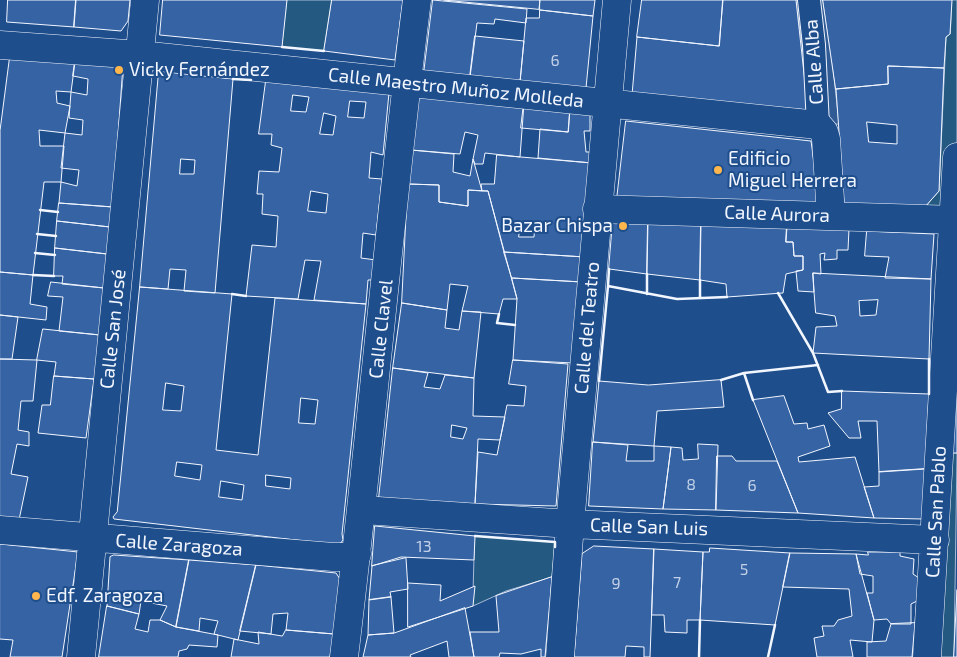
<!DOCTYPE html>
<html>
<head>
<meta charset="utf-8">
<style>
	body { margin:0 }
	canvas { display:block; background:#1f4e8c }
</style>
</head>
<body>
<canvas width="957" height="657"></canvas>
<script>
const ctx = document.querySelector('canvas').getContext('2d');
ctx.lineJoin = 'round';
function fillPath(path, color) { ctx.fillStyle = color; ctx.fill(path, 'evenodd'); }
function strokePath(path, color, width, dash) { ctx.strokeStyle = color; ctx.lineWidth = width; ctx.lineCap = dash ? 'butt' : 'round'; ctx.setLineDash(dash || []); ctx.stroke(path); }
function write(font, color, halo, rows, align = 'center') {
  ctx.font = font + ' "Exo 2",sans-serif'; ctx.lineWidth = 4; ctx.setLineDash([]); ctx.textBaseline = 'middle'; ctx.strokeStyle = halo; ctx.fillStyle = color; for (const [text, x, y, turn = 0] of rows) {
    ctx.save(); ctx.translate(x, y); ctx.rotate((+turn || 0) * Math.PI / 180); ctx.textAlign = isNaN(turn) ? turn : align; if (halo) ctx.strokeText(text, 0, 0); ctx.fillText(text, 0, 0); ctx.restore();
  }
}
const green = new Path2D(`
	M287 0H332L324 51 282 47Z
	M952 0H957V210L924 208 939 191 946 37 950 34Z
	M926 452 957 453 954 657H912L922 539Z
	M475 536 555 542 552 577 506 591 473 606Z`);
const parking = new Path2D(`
	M796 0H823L832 58 839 124 818 125 804 59Z`);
const building = new Path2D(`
	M8 0H76L74 27 7 22Z
	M76 0H130L128 21 121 31 74 27Z
	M163 0H287L282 47 160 35Z
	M332 0H403L395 60 324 51Z
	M433 0 527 9 526 23 495 19 494 24 477 23 470 77 424 73Z
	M444 0H540L539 9Z
	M540 0H595L593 16 540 10Z
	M642 0H723L719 46 637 37Z
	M723 0H796L808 110 632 95 637 37 719 46Z
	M823 0H952L950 34 946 37 944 68 888 66V84L836 89Z
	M540 10 593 16 586 88 520 82 526 18H539Z
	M475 36 524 41 520 82 470 77Z
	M10 57 75 62 71 92 56 91 57 103 70 106 65 133 39 130 40 146H64L61 182H44L33 275 0 272V131Z
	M75 62 123 65 113 207 59 203 61 182 77 186 79 170 61 168 65 133 82 135 83 120 69 118 71 92 87 95 88 79 73 76Z
	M888 66 944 68 939 191 924 208 844 204 836 89 888 84ZM867 122 897 125V144L869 142Z
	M159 71 233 79 215 293 184 291 186 270 170 269 168 289 140 287ZM181 159 195 160 194 174H180Z
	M266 81 389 93 383 155 371 152 369 178 382 179 376 235 363 233 361 258 376 260 375 280H368L366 304 314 300 321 261 305 260 298 299 246 296 252 245 276 247 278 216 262 214 263 194H257L259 171 279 172 282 148 271 145 272 134H259ZM293 95 309 97 306 112 291 111ZM350 101 366 102 364 118 348 117ZM324 113 336 116 333 135 320 134ZM311 191 328 194 326 213 308 211Z
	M417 90 524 103 520 157 485 153 483 164H475L473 159 478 135 465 132 460 154 411 150Z
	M524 103 570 110 568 132 521 128Z
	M570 110 590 114V131H584L586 152H592V163L538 158 540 129 568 132Z
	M626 121 811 141 820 206 617 199Z
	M411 150 454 154 453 172 470 176 473 159 482 191 468 190V206L439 202V185L408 184Z
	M497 155 592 163 585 257 504 252 488 191H482L481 184H494ZM521 223H535L534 237H519Z
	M408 184 439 185V202L468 206V190L488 191 517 299H503L499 314 462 311 468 286 450 284 447 310 402 303Z
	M59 203 113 207 110 227 57 221Z
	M613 220 648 221 647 274 609 269Z
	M57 221 110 227 107 254 55 248Z
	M648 221 701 223 700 280 647 274Z
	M701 223 787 226 786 242H793L794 256H803V270L786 274 783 293 727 297 726 284 700 280Z
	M787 226 849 229 848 250H837V259L824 260 825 253 820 254 821 274 813 273 814 292 798 291 796 271 803 270V256H794L793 242H786Z
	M867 231 934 234 931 279 885 278 889 257 865 256Z
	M55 248 107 254 104 288 62 284 63 276H54Z
	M504 252 585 257 582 282 512 278Z
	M0 272 33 275 30 304 47 307 46 320 0 315Z
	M813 273 931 279 929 359 813 353 816 327 837 326 835 316 816 313ZM878 300 876 315 860 316 859 301Z
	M512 278 582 282 573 363 513 360 517 299Z
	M51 282 104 288 100 335 59 331 63 297 48 296Z
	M140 287 232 294 216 450 258 455 275 298 366 304 342 534 343 540 339 545 114 519 113 517 117 512ZM166 383 184 386 181 411 163 410ZM301 398 318 400 315 424 299 423ZM177 462 202 465 200 480 175 476ZM266 475 291 478 290 489 266 486ZM221 481 244 485 242 500 219 497Z
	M402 303 447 310 445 328 459 330 462 311 481 312 474 378 393 368Z
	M0 315 18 317 12 359H0Z
	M43 329 100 335 103 368 94 379 54 376 56 362 37 360Z
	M0 359 37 360 33 401H21L18 430 29 432V446L17 444 11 474 28 477 19 520 0 518Z
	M513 360 568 364 556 506 475 504 478 452 497 455 507 405 524 406 526 386 509 384Z
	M393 368 428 373 424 387 440 389 445 375 474 378 473 416 505 417 500 440 478 439 475 504 379 498ZM452 425 467 428 463 439 451 437Z
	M54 376 94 379 86 438 38 433 42 405H50Z
	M721 380 724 407 657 411 654 446 593 442 599 381 648 385Z
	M957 383V453H951Z
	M842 391 929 394 925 469 879 472 877 421H858L861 438H849L828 413 841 409Z
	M784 396 794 424 807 423 808 429 824 425 830 446 798 457 799 462 855 457 874 518 798 513 753 400Z
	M593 442 628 445 626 461H654V446L671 447 663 509 589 506Z
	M698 444 718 445 716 510 663 509 671 447 682 448 683 460 698 459Z
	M717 456H732L736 461H777L798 513 716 510Z
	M925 469 923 519 874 518 864 487 879 486V472Z
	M375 526 475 536 474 560 401 557 372 566Z
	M0 544 78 552 62 657H10L13 640 0 639Z
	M594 546 654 549 650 657H644V647L626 646 625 657H574L582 554Z
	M710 548 790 553 775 625 700 620 703 552H709Z
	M654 549 703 552 700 620H687V633L665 632 664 615H652Z
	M868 552H900V556L914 559 913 574 919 578 917 601 911 604V624H891L887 619 874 620 867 593H873V576L860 574 856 554 868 555Z
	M790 553 856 554 874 620 872 642 850 640 853 657H817L814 638 824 636 822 626H834L838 620 852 616 849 589 783 587Z
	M114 555 189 560 176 627 160 620 167 606 141 601 139 614 107 606 110 557Z
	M406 558 408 589 390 592 391 597 369 600 372 566Z
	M189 560 256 565 238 640 214 634 218 621 200 618 199 631 176 627Z
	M256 565 336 573 340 579 334 634 286 630 288 613 273 614 271 634 240 631Z
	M552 577 545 657H541V649L521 654 500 653 499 657H474L470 632H499L496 596Z
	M408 583 441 585 440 601 475 586 473 606 408 627Z
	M957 590V657H954Z
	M391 597 394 633 368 635 369 600Z
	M107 606 139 614 135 629 148 632 150 620H160L176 627 218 635 217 647 189 645 187 649 179 651 178 657H99Z
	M465 608 474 657H449L447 641 410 655 411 657H363L368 635 394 633Z
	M915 623 912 657H867V642L886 641 891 624Z
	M286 630 334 634 330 657H231L234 639 259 644 258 632 282 636Z`);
const pedestrian = new Path2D(`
	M809 0 814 45 818 125`);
const minor = new Path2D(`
	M0 45 140 55 818 125 824 132 826 139 831 215
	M597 209 957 220
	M363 510 570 524 935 540
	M0 530 333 557H345L357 554
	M81 657 145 0
	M560 657 570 524 617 0
	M927 657 957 157`);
const secondary = new Path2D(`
	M344 657C371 438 389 219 417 0`);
const wall = new Path2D(`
	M282 47 324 51
	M233 79 251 80
	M40 210 58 212
	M37 234 56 236
	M35 253 55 255
	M33 275 54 276
	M608 286 609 269
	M778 293 813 353 828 392 842 391
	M232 294 246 296
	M647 294V274
	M700 298V280
	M499 314 497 323 515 325
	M721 380 744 373
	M599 381 608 286 677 299 727 297
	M929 394V359
	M753 400 744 373 818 365
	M475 536 555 542V547
	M699 657 700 620
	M768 657 775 625`);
const markers = [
	[119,70,5,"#ffb74d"],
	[718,170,5,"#ffb74d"],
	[623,226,5,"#ffb74d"],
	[36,596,5,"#ffb74d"]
];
const numberNames = [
	["6",555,61],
	["8",691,485],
	["6",752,486],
	["13",424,547],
	["5",744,570],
	["7",677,583],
	["9",616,584]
];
const streetNames = [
	["Calle Alba",814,62,-94],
	["Calle Maestro Muñoz Molleda",456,88,6],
	["Calle Aurora",777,214,2],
	["Calle del Teatro",587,328,-85],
	["Calle San José",113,329,-84],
	["Calle Clavel",381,329,-84],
	["Calle San Pablo",936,512,-87],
	["Calle San Luis",649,527,2],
	["Calle Zaragoza",179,545,4]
];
const poiNames = [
	["Vicky Fernández",129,70],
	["Edificio",728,159],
	["Miguel Herrera",728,181],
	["Bazar Chispa",613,226,"right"],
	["Edf. Zaragoza",46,596]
];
fillPath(green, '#245a82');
strokePath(green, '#a8bbd7', 1);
fillPath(parking, '#305b95');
strokePath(parking, '#a8bbd7', 1);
fillPath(building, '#3563a3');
strokePath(building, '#f2f6ff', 1);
strokePath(pedestrian, '#f2f6ff', 24);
strokePath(minor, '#f2f6ff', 29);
strokePath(secondary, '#f2f6ff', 29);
strokePath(pedestrian, '#1f4e8c', 22);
strokePath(minor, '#1f4e8c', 28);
strokePath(secondary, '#1f4e8c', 28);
strokePath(wall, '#f2f6ff', 2.5);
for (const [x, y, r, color] of markers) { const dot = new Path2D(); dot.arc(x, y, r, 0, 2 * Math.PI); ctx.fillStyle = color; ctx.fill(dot); strokePath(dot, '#1f4e8c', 2); }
write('16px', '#c3d1e8', null, numberNames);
write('19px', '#f2f6ff', '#1f4e8c', streetNames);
write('19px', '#f2f6ff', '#1f4e8c', poiNames, 'left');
</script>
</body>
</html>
